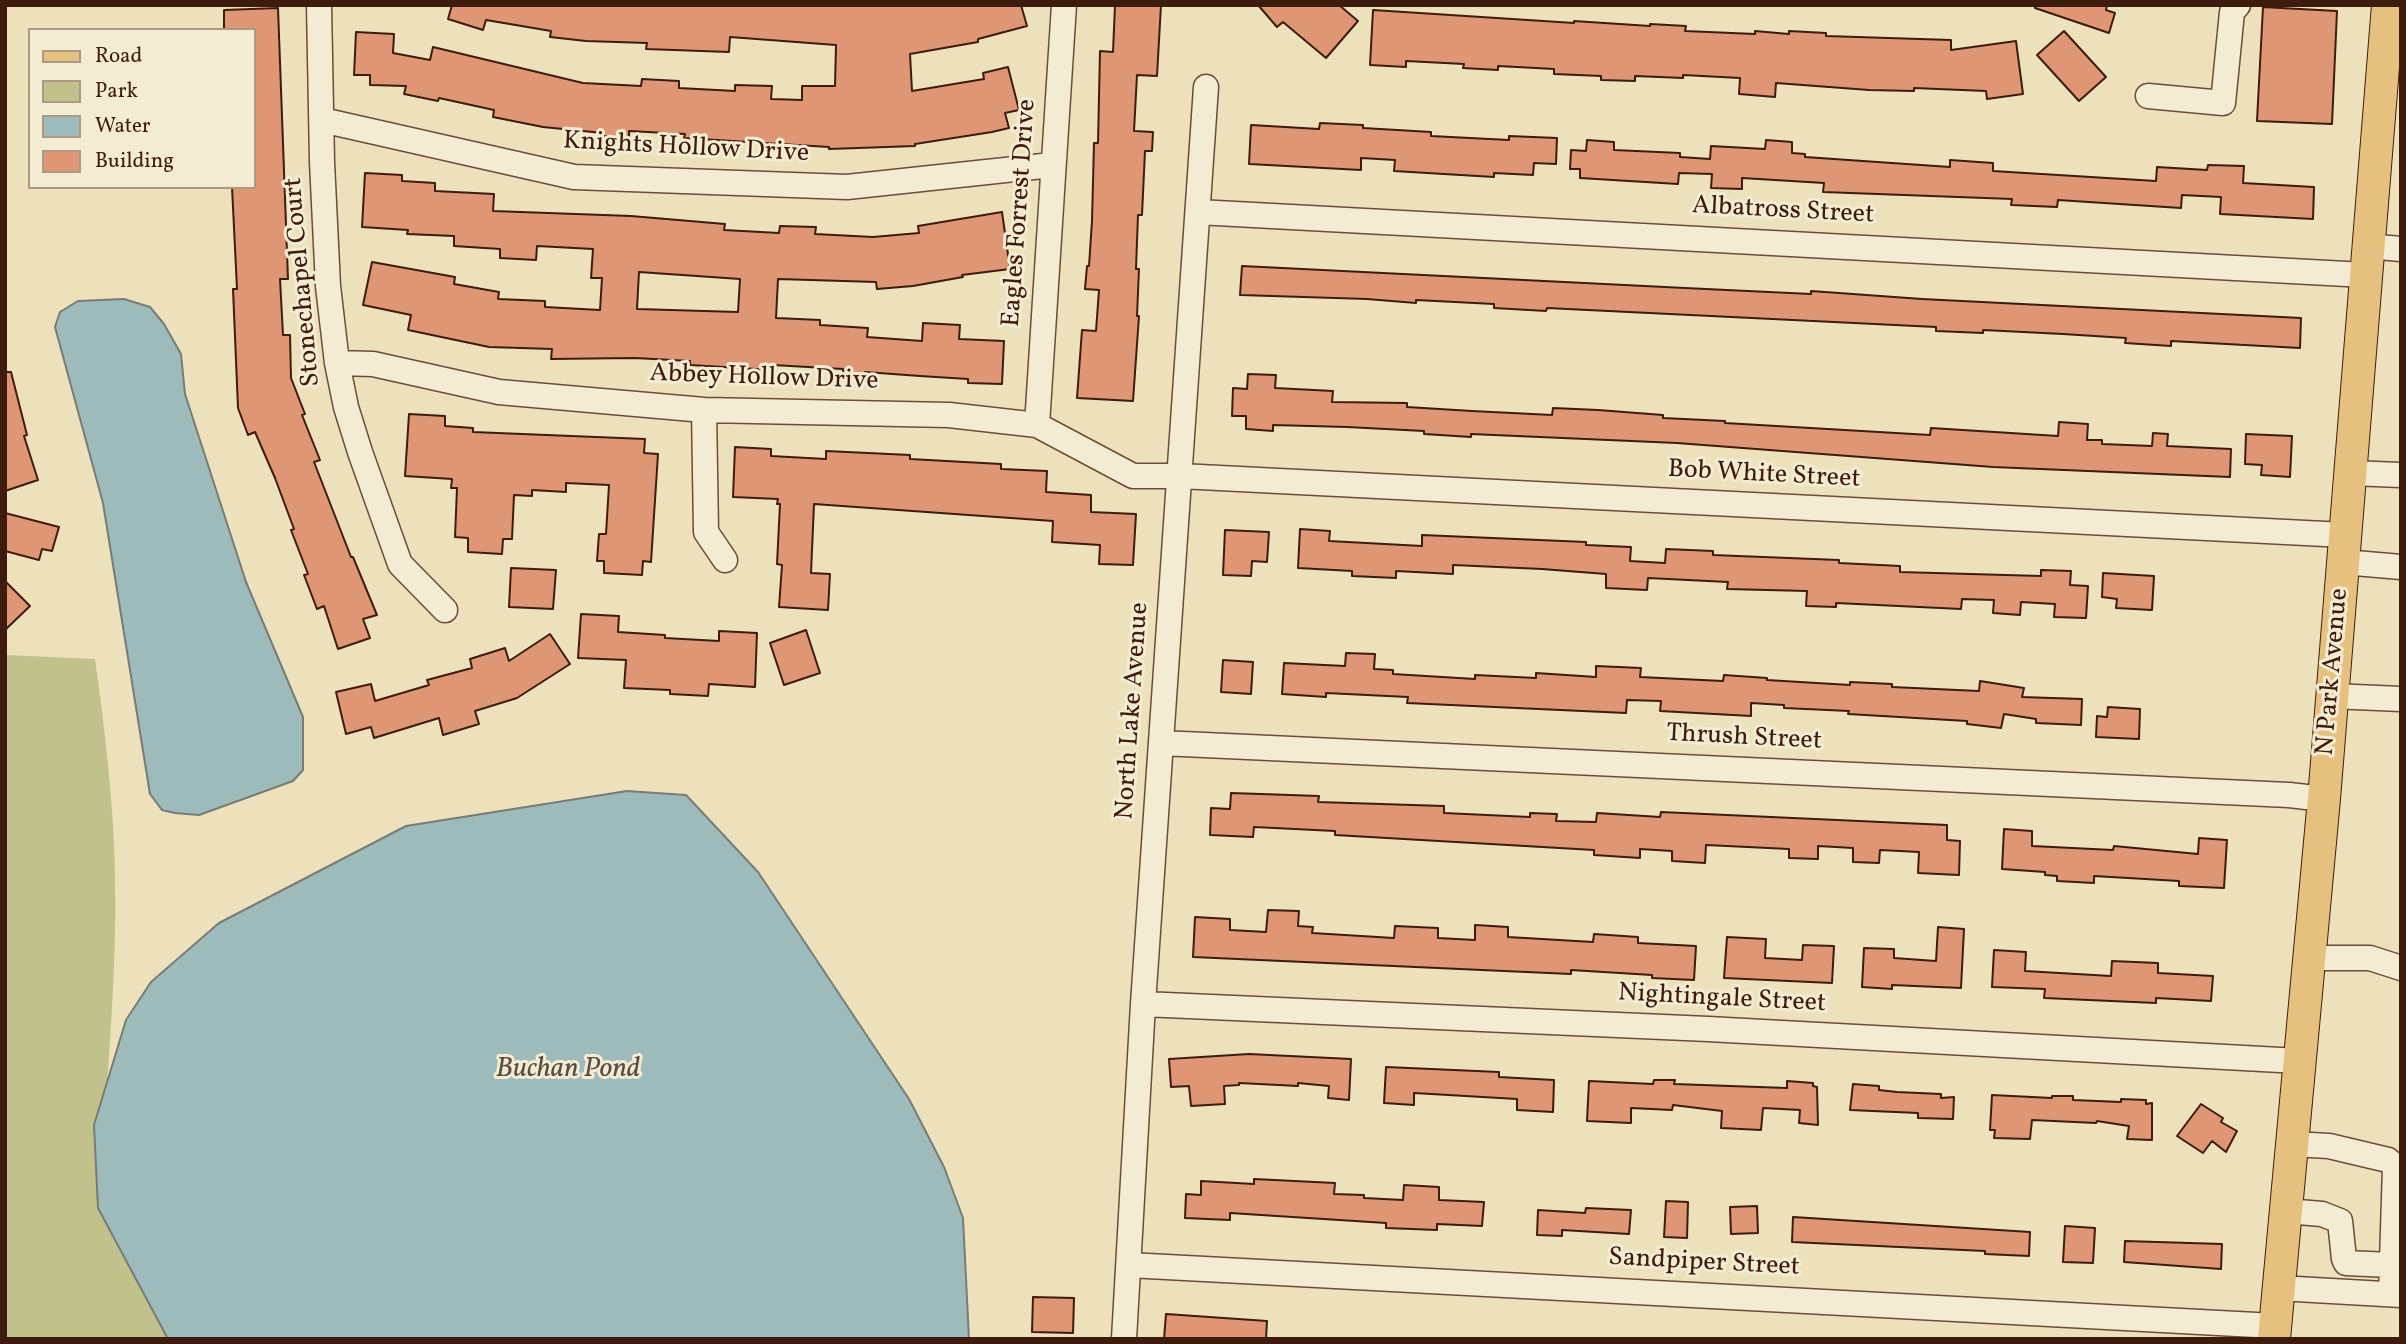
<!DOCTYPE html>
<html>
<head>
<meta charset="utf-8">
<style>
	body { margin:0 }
	#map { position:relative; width:2406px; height:1344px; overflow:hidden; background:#ede1bb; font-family:Vollkorn,serif }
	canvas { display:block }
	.frame { position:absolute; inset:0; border:7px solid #3e1c0d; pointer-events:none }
	.legend { position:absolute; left:28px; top:28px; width:228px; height:161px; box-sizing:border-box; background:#f3ecd3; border:2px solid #ab9984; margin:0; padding:9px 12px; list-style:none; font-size:21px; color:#3e1c0d }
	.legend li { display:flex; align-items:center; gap:14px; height:35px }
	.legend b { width:35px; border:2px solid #ab9984 }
</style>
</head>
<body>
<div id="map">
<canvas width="2406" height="1344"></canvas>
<div class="frame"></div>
<ul class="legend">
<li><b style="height:9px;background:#e6c07e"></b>Road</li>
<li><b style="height:19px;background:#c0c18b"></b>Park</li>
<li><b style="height:19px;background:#9ebbbc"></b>Water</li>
<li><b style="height:19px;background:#de9674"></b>Building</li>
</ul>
</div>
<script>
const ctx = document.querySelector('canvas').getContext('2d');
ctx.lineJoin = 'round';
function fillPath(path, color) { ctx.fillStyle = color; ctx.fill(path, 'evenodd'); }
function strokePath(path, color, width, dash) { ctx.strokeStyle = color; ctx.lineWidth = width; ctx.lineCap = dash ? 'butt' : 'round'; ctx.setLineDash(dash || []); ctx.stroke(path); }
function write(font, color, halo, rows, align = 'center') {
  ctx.font = font + ' Vollkorn,serif'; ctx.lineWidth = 6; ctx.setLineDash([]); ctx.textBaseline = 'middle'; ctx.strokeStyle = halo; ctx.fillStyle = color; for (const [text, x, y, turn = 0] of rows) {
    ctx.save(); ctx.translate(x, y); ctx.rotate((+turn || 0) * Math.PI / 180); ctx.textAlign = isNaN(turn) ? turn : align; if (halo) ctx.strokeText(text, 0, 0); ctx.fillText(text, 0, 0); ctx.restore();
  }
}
const green = new Path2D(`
	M5 655 95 659C105 731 114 804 115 877 117 970 108 1063 102 1156L302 1339H5Z`);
const water = new Path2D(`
	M124 299 150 307 164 324 181 354 185 394 246 582 303 717V770L293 781 199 815 175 813 162 810 150 794 103 503 55 327 60 312 78 301Z
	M627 791 686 795 758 872 909 1099 944 1167 963 1218 969 1339H168L98 1208 94 1125 126 1020 151 982 219 923 406 826Z`);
const building = new Path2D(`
	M452 5H1021L1027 26 978 39V42L910 54 912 91 984 79 983 73 1008 67 1019 110 1005 113 1009 128 992 132 915 144V146L829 149V147L684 138 685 134 629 131V137L603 136V133L543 127 493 117 494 110 439 98 438 101 404 94 406 86 370 85V75H354L356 32 394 34 393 53 430 60 433 47 583 83 641 86 642 79 679 81V88L735 91V85L772 86 771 99 802 100V86H835L836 45 730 37 729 52 646 49 647 43 586 41 550 37 551 31 486 20 483 30 448 19Z
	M1115 5H1161L1157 76 1137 75 1134 131 1153 132 1152 151H1145L1142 215H1138L1136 269H1139L1137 316H1139L1133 401 1077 398 1082 330 1096 331 1099 290 1085 289 1087 266H1089L1092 221 1094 143H1098L1100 51 1113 52Z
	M1258 5H1339L1358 21 1326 58 1283 22 1277 27Z
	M2035 5H2107L2106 10 2115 13 2109 33 2035 8Z
	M2263 7 2337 11 2332 124 2257 121Z
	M278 8 288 279H280L283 335H290L291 378 305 414 302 415 320 460 314 462 351 557H353L377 615 363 619 370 638 338 649 324 606 317 609 304 575 308 574 291 530 294 529 275 478 255 432 248 435 238 408 233 289H237L232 187H254V30H224V10Z
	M1373 10 1574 23V21L1650 26V24L1686 26 1685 31 1755 34V31L1789 34V31L1826 33V36L1951 40V50L2016 41 2023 94 1987 99 1986 91 1914 88V91L1869 90 1776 83 1775 97 1739 94 1740 78 1683 75V78L1635 76V81L1601 80V76L1554 74V69L1498 66V70L1463 68 1464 64 1406 61V67L1370 65Z
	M2064 31 2106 77 2079 101 2037 55Z
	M1320 123 1363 125V128L1431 132V136L1509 140V136L1557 138 1556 164 1534 163 1533 175 1494 173V177L1394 171 1395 160 1361 158V170L1249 164 1251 125 1319 129Z
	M1587 140 1614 142V150L1680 153V157L1710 159 1711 146 1765 149 1766 140 1792 142V153L1805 154V157L1950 167V160L1993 163V171L2156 181 2157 167 2207 170 2208 165 2244 166 2243 183 2314 187 2313 219 2220 214 2221 197 2182 195 2181 208 2058 200 2057 207 2011 205 2012 199 1823 192 1824 183 1742 178V189L1711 188 1712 174 1679 173 1678 184 1580 178V169H1570L1571 150 1586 151Z
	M365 173 402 175V181L435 183V191L494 194 493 211 631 216 725 224 724 230 779 233 780 226 816 227 815 234 873 237 919 233 918 226 1002 212 1010 269 962 275 963 277 913 286 877 289 876 282 778 279 776 318 820 320V325L868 328 867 337 922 341 923 323 960 325 959 339 1004 341 1002 384 968 383V379L920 376 865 372V375L843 374V369L773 365V370L690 365V361L635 358 551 359 552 349 489 347 408 330 411 315 363 305 372 262 455 277 454 284 499 292 498 299 545 301V307L600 310 602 278H591L593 249 537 246 536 260 500 258V249L454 246V236L407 234 408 230 362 227ZM639 272 740 279 738 312 637 309Z
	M1242 266 1685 288 1811 294V291L1922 299 2301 318 2300 348 2171 341V346L2125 343 2126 338 2063 334 1983 330V333L1936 331V327L1547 308 1546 311 1494 308V304L1416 300V303L1367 299 1240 295Z
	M5 372H11L27 435 24 436 38 480 5 491Z
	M1248 374 1276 375 1275 388 1333 391 1332 402 1407 403V407L1472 411 1552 415 1553 408 1598 410 1663 415V418L1725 421V423L1930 435 1931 428 2058 436 2059 422 2088 424 2087 440H2102V444L2152 446 2153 433 2168 434 2167 446 2231 449 2230 477 1993 467 1677 443 1471 434V437L1424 434V431L1347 427 1273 425V431L1246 429V416H1232L1233 388 1247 389Z
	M409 414 445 416V426L473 428V432L645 439 644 453 658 454 651 562 643 561 642 575 604 573V561H597L599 534H606L609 485 566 483V492L532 490V496L514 495 512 539H503L502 554 468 552V538L455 537 457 488H451L452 479 405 476Z
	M2246 434 2292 436 2290 477 2261 475 2262 465 2245 464Z
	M735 447 771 449V456L826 459V451L910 455V459L1001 464V469L1047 471 1046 492 1091 495V512L1136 514 1133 565 1099 564 1100 545 1052 542 1053 521 814 504 811 573 830 574 828 610 779 607 782 565 777 564 780 504H777L778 499 733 497Z
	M5 513 59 527 52 551 42 549 39 560 5 551Z
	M1300 529 1330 531 1329 541 1422 546V535L1586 542V545L1631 547 1630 561 1665 563 1666 549 1713 551V555L1839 560V563L1900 566V572L2041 576V570L2071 571 2070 585 2088 586 2086 618 2054 617 2055 604 2021 602 2020 615 1993 613 1994 600 1962 599 1961 609 1836 603V607L1806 606 1807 591 1727 589 1728 582 1648 578 1647 590 1606 588V574L1542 569 1453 565V574L1396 571V578L1352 576V571L1298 568Z
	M1225 530 1269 532 1267 562 1252 561 1251 576 1223 575Z
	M511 568 556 570 553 609 509 607Z
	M2103 573 2154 576 2152 610 2116 608 2117 599 2102 597Z
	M5 581 30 606 5 630Z
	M581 614 619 616 618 632 665 635V638L719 641V631L757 633 755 687 709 684 708 696 670 694V690L624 688 626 660 578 658Z
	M806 630 820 673 784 685 770 643Z
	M550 634 570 664 517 698 475 711 479 724 443 735 439 718 374 738 371 727 346 734 336 692 371 684 375 701 429 685 427 680 472 668 470 659 505 648 509 661Z
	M1346 653 1375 654 1374 669 1393 670V674L1475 679V675L1536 678V673L1596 677V666L1641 668 1640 677 1723 681 1724 675 1767 678V680L1850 685V682L1892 684V687L1979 691 1980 681 2024 688 2022 697 2082 699 2081 725 2036 723V719L2004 714 2001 728 1967 724V721L1848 714 1849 711 1784 708V705L1751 703V716L1660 711 1661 701 1627 700 1626 713 1407 703 1408 697 1326 693V697L1282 694 1284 663 1345 666Z
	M1223 660 1253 662 1251 694 1221 692Z
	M2108 707 2140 709 2139 739 2096 737 2097 716 2107 717Z
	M1231 793 1319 796 1318 802 1444 806V813L1530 817V813L1557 814 1556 821 1596 822 1597 813 1660 817 1661 812 1947 825V840L1960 841 1959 875 1918 873 1919 852 1880 850 1879 863 1853 862V848L1818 846V859L1789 858V849L1706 845 1705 863 1672 861V851L1640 849V858L1594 855V850L1335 835V831L1254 827 1253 837 1210 835 1211 808 1230 809Z
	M2004 829 2032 831V846L2113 850 2114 846 2198 854 2199 838 2227 840 2224 888 2179 886V881L2094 876V883L2057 881V876L2045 875V872L2002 869Z
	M1268 910 1299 911 1298 926 1313 927 1312 933 1394 938 1395 926 1438 928V938L1475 940V925L1508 927V937L1593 942 1594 934 1638 937V943L1696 946 1694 980 1652 978V975L1571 970V974L1193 957 1195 917 1230 919V930L1266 932Z
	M1938 927 1964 929 1961 988 1892 985V989L1862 987 1864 948 1894 949V958L1936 961Z
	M1727 937 1766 939 1765 958 1802 960 1803 945 1834 946 1832 983 1724 978Z
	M1994 950 2026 952 2025 971 2111 976 2112 961 2158 963V973L2213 976 2211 1001 2156 998V1003L2044 998 2045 989 1992 987Z
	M1249 1054 1351 1059 1349 1100 1328 1098 1329 1086 1298 1083V1086L1239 1083V1085L1224 1086 1225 1104 1191 1106 1189 1086 1171 1087 1169 1059Z
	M1386 1067 1499 1072V1077L1554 1080 1553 1112 1517 1110V1099L1414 1093V1105L1384 1103Z
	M1654 1080H1675L1674 1084 1787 1088V1081L1813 1083V1086L1817 1087 1818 1125 1799 1123 1800 1110 1763 1108 1761 1130 1721 1128 1722 1111 1673 1105 1672 1110 1631 1108V1123L1587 1121 1589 1081 1653 1084Z
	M1853 1084 1879 1086V1090L1897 1092 1941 1094V1098L1954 1097 1953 1119 1918 1118V1113L1850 1110Z
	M1992 1095 2052 1098V1096H2073V1100L2121 1102V1099L2146 1100V1104L2152 1103V1140L2127 1139 2129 1126 2097 1121 2096 1123 2032 1120 2030 1139 1994 1138 1995 1130H1990Z
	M2201 1104 2223 1118 2221 1122 2237 1131 2226 1152 2212 1141 2203 1153 2177 1136Z
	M1254 1179 1335 1183 1334 1194 1364 1195V1198L1403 1200 1404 1185 1439 1187V1200L1484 1202 1482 1226 1437 1224V1230L1386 1228V1223L1230 1213V1220L1185 1218 1186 1194 1201 1195V1181L1254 1184Z
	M1666 1201 1688 1202 1687 1238 1664 1237Z
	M1757 1206 1758 1233 1731 1234 1730 1207Z
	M1586 1208 1631 1210 1629 1234 1562 1230V1236L1537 1235 1538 1210 1585 1213Z
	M1793 1217 2030 1232 2029 1256 1985 1254V1251L1792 1242Z
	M2065 1226 2095 1228 2093 1263 2063 1262Z
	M2125 1241 2222 1244 2221 1269 2124 1262Z
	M1033 1297 1074 1298 1073 1333 1032 1332Z
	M1166 1314 1267 1321 1266 1339H1164Z`);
const minor = new Path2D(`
	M319 5 322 162 328 286 337 363 346 407 360 452 400 564 445 610
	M2148 96 2223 103 2232 12 2238 5
	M322 120 574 177 847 187 1052 165
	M1198 212 2365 275
	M2367 246 2401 249
	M337 363 373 364 499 392 704 410 949 415 1037 425 1133 476H1180L2345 535
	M704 410 706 532 725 560
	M1037 425 1064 5
	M2350 473 2401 475
	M2343 562 2401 567
	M2332 696 2401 699
	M1161 743 2289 795 2324 799
	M2309 958H2370L2401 968
	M1143 1004 1708 1029 2299 1061
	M2292 1144 2329 1146 2388 1160 2395 1166 2391 1294
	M2286 1211 2322 1214 2340 1221 2344 1259 2346 1263 2391 1265
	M1129 1265 2275 1326
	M2279 1288 2401 1295
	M1124 1339 1143 1004 1206 87`);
const major = new Path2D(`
	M2274 1339 2324 799 2388 5`);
const streetNames = [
	["Knights Hollow Drive",686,149,3],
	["Albatross Street",1783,212,3],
	["Eagles Forrest Drive",1021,213,-86],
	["Stonechapel Court",304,282,-95],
	["Abbey Hollow Drive",764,379,2],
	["Bob White Street",1764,476,3],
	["N Park Avenue",2334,672,-85],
	["North Lake Avenue",1134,711,-86],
	["Thrush Street",1744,739,3],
	["Nightingale Street",1722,1000,3],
	["Sandpiper Street",1704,1264,3]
];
const waterNames = [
	["Buchan Pond",568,1071]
];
fillPath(green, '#c0c18b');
fillPath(water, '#9ebbbc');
strokePath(water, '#787b76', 2);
fillPath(building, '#de9674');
strokePath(building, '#3e1c0d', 2);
strokePath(minor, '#6a4d38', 27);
strokePath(major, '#3e1c0d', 34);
strokePath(minor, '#f3ecd3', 24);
strokePath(major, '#e6c07e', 32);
write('26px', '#3e1c0d', '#f3ecd3', streetNames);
write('italic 28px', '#5b4c42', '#f3ecd3', waterNames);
</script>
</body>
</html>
